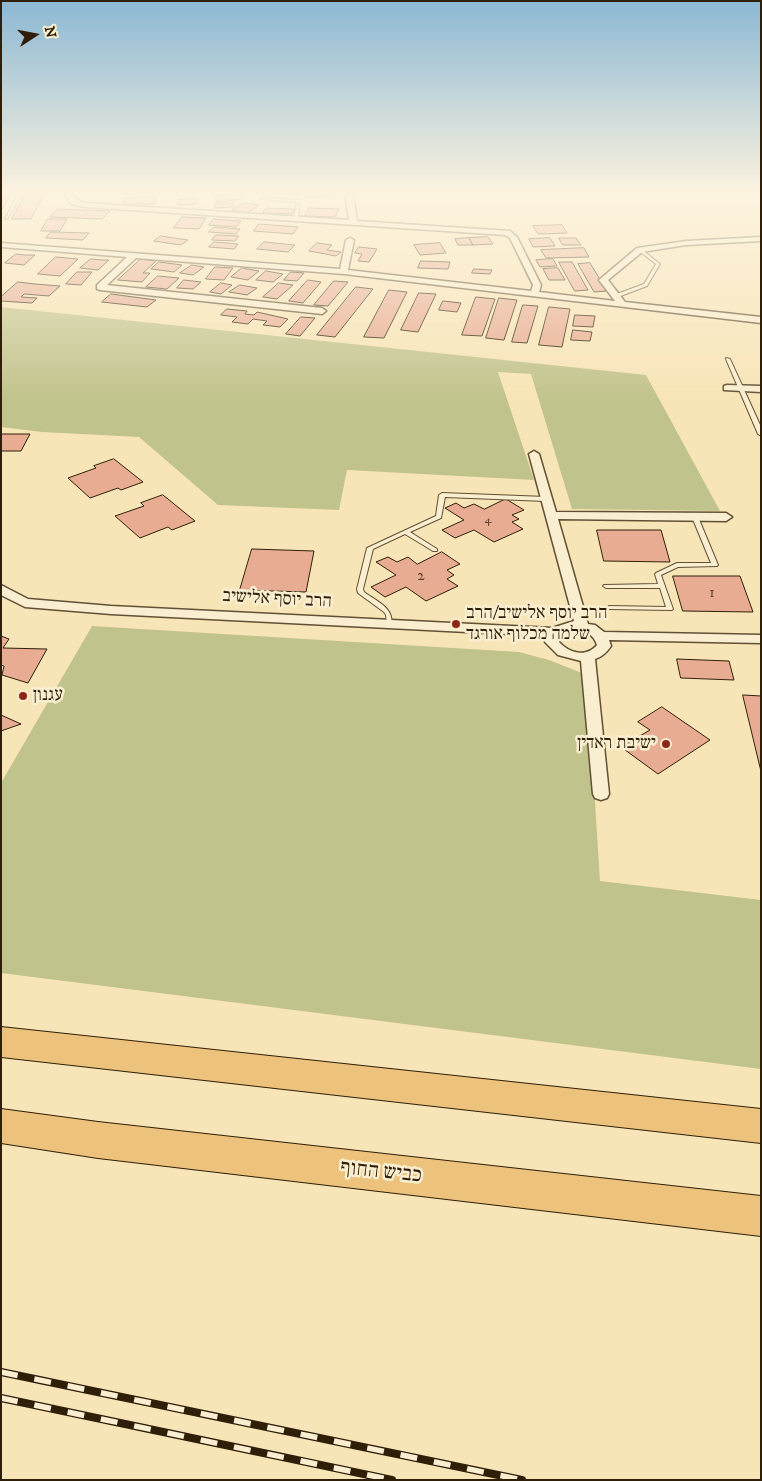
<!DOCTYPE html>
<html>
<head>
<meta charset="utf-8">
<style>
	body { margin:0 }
	#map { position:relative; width:762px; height:1481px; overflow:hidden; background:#f8e5b7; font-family:"IM FELL DW Pica",serif }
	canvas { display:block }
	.frame { position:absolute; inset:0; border:2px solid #2f1f08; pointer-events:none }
	.north { position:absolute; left:10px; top:10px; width:50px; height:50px; -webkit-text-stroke:4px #faeed0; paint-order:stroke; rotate:79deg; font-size:14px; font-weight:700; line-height:20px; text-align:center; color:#2f1f08 }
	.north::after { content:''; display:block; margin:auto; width:18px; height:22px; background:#2f1f08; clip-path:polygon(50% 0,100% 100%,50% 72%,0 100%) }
</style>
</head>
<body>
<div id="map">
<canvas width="762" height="1481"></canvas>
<div class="frame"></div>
<div class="north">N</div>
</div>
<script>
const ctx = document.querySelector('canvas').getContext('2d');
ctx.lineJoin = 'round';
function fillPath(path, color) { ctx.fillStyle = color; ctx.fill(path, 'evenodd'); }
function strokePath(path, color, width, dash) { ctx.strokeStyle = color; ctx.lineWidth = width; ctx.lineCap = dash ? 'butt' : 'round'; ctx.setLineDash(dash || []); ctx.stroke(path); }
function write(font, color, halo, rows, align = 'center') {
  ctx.font = font + ' "IM FELL DW Pica","Frank Ruhl Libre",serif'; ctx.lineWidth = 5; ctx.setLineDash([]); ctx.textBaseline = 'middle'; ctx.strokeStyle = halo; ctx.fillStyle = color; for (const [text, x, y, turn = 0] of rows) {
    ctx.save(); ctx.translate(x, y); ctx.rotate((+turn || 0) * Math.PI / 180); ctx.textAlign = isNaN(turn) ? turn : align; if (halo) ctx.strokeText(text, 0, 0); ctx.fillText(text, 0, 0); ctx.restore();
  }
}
const green = new Path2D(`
	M1 307 646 375 720 511 572 509 531 374 498 372 534 480 347 470 339 510 218 505 139 437 42 432 1 427Z
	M92 626 519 652 549 660 587 675 600 881 761 900V1069L1 973V783Z`);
const building = new Path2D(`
	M1 194H11L1 211Z
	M26 194H44L31 219H12Z
	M305 194H336V196L305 197Z
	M242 195 243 199 216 202 215 196Z
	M156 197 155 204H123L125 198Z
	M195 199 196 204 178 205V200Z
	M233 203 234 207 215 208V204Z
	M244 203 259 205 247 213 232 210Z
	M266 208 295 209 292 214 263 213Z
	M309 208 339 209 335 217 305 216Z
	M58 209 110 211 102 219 50 217Z
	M182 217 206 218 199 229 174 228Z
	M48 219H67L60 231H41Z
	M214 219 241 221 236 227 209 225Z
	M259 224 298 227 293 234 254 231Z
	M562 225 567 233 538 234 533 226Z
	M214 227 240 229 236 234 209 232Z
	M51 232 89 233 83 240 46 238Z
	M216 235 239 236 235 241 212 240Z
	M161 236 188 240 181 245 154 241Z
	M488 237 493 244 473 245 469 238Z
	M469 238 473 245H458L455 239Z
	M550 238 555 246 533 247 529 239Z
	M559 238H576L581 245H563Z
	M214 242 238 244 234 249 209 247Z
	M264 242 295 245 288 252 257 249Z
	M317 243 332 245 327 250 341 252 336 256 309 251Z
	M440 243 446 253 420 255 414 245Z
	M359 247 377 249 369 262 358 261 362 254 355 253Z
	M584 248 589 257 546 258 541 250Z
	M16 254 25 255H35L24 265 5 263Z
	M56 257 78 259 60 276 38 274Z
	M91 259 103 260H109L98 270 80 268Z
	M141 259 156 261 143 273H150L142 282 118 280Z
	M553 259 557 266 540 267 536 260Z
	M421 261 450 262 448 269 418 268Z
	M159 262 182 265 174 272 151 269Z
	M559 262H572L588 290 575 291Z
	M590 263 607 291 594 292 578 264Z
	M192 265 204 267 193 275 180 273Z
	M215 267 233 268 224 280 206 279Z
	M242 268 259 271 248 280 231 277Z
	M558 268 565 280H549L543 269Z
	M474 269 492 270 490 274 472 273Z
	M266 271 283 274 273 282 256 280Z
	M77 272H92L81 285 66 284Z
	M291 272 304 273 297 281 284 280Z
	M158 276 179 278 167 289 146 287Z
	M184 280 201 282 193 289 177 288Z
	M308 280 321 282 303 303 289 301Z
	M334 281 348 282 328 306 314 305Z
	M18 282 35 284 60 286 49 296 24 294 21 297 37 298 32 303 1 301V297Z
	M221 283 232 285 221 294 210 292Z
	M279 283 293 285 277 299 263 297Z
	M240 285 257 288 247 295 229 292Z
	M356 287 373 289 335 337 317 335Z
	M389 290 407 292 384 338 364 337Z
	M419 293 436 294 418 332 401 330Z
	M111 294 156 300 147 307 102 302Z
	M476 297 495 299 482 336 462 335Z
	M499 298 517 300 504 340 486 338Z
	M443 301 461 303 457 312 439 310Z
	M523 305 538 306 527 343 512 342Z
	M549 307 570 309 562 347 539 345Z
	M227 309 247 311 245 314 254 315 257 312 288 319 280 327 263 325 267 321 253 319 248 324 232 322 237 317 221 315Z
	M575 315 595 316 593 327 573 326Z
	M301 317 315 318 300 336 286 334Z
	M573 330 592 332 590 341 571 340Z
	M1 434H30L21 451H1Z
	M114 459 143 482 121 490 118 488 90 498 68 478 96 468 94 466Z
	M163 495 195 521 172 530 168 527 140 538 115 516 144 506 141 503Z
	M506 499 524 510 512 515 519 519 512 522 523 529 494 542 474 530 455 538 442 530 464 520 445 508 456 503 464 508 474 504 484 509Z
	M597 530H661L670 562 604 561Z
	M252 549 314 551 306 592 240 590Z
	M442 552 460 564 447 570 454 575 447 579 458 586 426 601 406 587 385 597 371 587 396 575 376 562 388 557 397 562 408 557 417 564Z
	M673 576H740L753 612 683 611Z
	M1 636 9 639 3 648 47 649 28 683 2 675 4 666 1 665Z
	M677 659 729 661 734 680 681 678Z
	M743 695 761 696V771Z
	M662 707 710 740 658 774 621 747 650 730 638 722Z
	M1 715 21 724 1 731Z`);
const service = new Path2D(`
	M18 194H22L8 218 5 219Z
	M261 197 300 200 298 219 296 220 294 219 297 202 260 199Z
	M639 249H641L660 264 647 286 618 297H614V295L644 284 656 264 639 251Z
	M726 358 730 359 761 427V436L758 434 726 359Z
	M442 493 546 497 549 499 546 501 445 497 441 518 410 532 437 549V551H433L405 534 373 549 363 589 364 592C376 601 395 608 391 625H387L386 615 384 612 358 593 357 589 367 548 436 516 439 495Z
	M695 515 698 517 718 565 717 566 678 567 661 575 673 609 672 610 607 609 606 608 609 606 666 607 660 588H606L603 586 604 585 658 584 655 574 656 573 677 563H711L692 517Z`);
const minor = new Path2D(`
	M67 194H75L74 196 77 200 85 203 349 220 345 194H353L357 221 510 231 517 237 541 285 539 292 615 301 599 280 637 248 686 241 761 237V241L686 245 642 252 608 280 625 302 761 317V323L344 274 136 258 107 285 322 308 326 311 322 314 100 290 97 289V285L127 257 1 247V243L340 269 346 240 350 238 354 240 348 270 531 291 533 285 510 238 505 235 85 207 71 204 66 196Z
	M727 385 761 386V392L724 390V386Z
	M534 451 539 454 556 512 726 513 732 517 726 521 558 519 588 624 595 625 604 632 761 635V643L609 640 611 646C607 652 602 657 595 659L609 794 607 798 601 800 595 798 593 794 581 661 558 655 545 642 546 636 111 614 25 607 1 595V585L28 599 111 606 552 628 574 621 529 454ZM573 629C585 631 593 633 597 645 586 658 569 653 559 642 559 633 565 631 573 629Z`);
const motorway = new Path2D(`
	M1 1027 761 1109V1143L1 1057Z
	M1 1109 98 1122 761 1196V1236L98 1158 1 1143Z`);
const rail = new Path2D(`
	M1 1372 522 1480
	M1 1398 392 1480`);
const markers = [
	[456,624,5,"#8f2418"],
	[23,696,5,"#8f2418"],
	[666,744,5,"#8f2418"]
];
const farNumbernames = [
	["4",488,521]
];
const numberNames = [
	["2",421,577],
	["1",712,594]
];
const streetNames = [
	["הרב יוסף אלישיב",277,600,3]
];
const poiNames = [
	["הרב יוסף אלישיב/הרב",466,614],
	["שלמה מכלוף אורגד",466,635],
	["עגנון",33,696],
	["ישיבת ראדין",656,744,"right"]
];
const nearStreetnames = [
	["כביש החוף",381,1173,6]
];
fillPath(green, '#c1c38c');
fillPath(building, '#e8ac92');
strokePath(building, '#2f1f08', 1);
strokePath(service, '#615034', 2);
strokePath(minor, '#615034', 3);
strokePath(motorway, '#2f1f08', 2);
fillPath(service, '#faeed0');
fillPath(minor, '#faeed0');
fillPath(motorway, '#ecc27c');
strokePath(rail, '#2f1f08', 8);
strokePath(rail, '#faeed0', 5.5, [17]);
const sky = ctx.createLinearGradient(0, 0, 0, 401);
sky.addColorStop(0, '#8bb8d4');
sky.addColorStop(0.48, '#fcf3df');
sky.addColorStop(1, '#fcf3df00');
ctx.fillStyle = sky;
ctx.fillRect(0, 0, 762, 401);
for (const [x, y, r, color] of markers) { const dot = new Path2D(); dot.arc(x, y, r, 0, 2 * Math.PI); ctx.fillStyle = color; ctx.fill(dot); strokePath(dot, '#faeed0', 2); }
write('12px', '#5d422a', null, farNumbernames);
write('15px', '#5d422a', null, numberNames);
write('18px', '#2f1f08', '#faeed0', streetNames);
write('18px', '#2f1f08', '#faeed0', poiNames, 'left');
write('21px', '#2f1f08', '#faeed0', nearStreetnames);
</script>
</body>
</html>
